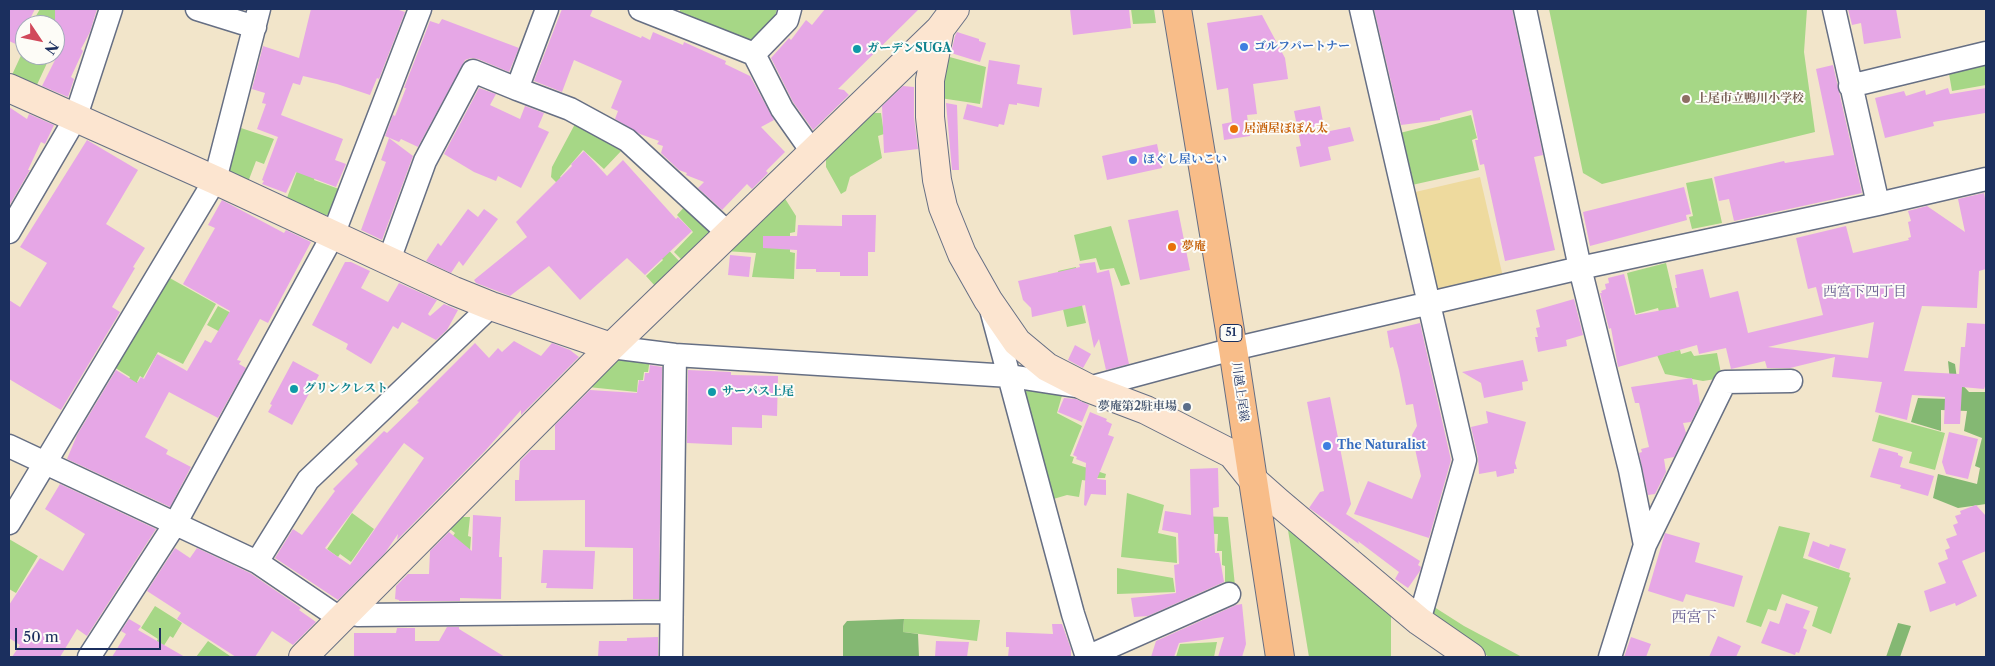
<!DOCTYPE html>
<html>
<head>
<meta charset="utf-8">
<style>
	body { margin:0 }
	#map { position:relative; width:1995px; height:666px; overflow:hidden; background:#f2e5ca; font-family:"Libre Caslon Text",serif }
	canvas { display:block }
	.frame { position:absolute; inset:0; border:10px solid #1b2f5e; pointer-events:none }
	.north { position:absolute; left:15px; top:15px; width:50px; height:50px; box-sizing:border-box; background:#fdfcf7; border:1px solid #a3aaba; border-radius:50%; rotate:124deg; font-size:14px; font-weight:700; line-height:20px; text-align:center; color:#1b2f5e }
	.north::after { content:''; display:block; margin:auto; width:18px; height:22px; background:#d1495b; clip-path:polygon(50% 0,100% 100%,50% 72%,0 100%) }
	.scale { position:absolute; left:15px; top:628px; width:146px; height:22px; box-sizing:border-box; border:2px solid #1b2f5e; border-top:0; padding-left:6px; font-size:15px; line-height:18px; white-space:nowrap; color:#1b2f5e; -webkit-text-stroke:4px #fdfcf7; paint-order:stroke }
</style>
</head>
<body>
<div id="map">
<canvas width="1995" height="666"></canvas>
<div class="frame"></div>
<div class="north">N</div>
<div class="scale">50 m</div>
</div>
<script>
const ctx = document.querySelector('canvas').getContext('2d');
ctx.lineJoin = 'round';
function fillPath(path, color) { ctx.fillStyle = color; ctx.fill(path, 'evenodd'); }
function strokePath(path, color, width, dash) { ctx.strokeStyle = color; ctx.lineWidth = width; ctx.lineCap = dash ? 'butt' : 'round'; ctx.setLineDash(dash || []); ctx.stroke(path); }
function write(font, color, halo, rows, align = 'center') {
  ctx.font = font + ' "Libre Caslon Text","Noto Serif JP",serif'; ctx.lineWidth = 4; ctx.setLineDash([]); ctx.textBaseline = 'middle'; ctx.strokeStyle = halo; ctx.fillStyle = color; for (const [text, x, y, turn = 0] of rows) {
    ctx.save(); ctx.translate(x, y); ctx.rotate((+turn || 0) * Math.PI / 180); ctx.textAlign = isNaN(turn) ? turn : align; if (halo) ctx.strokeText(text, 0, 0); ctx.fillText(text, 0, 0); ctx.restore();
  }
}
const green = new Path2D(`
	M40 9H61L52 25H41L33 21Z
	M680 9H777L773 23 754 44 685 18 680 12Z
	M1131 9H1154L1156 23 1133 24Z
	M1549 9H1807L1804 52 1815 132 1602 184 1583 173Z
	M24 49 25 55H36L48 61 35 89 11 77Z
	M946 56 986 67 980 104 940 98Z
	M1986 61V85L1952 91 1948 68Z
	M868 113H881L884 134 878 136 882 158 850 177 846 191 841 194 826 167V155Z
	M1471 115 1477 138 1472 140 1479 170 1412 185 1400 133Z
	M575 124 623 149 604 169 583 150 560 177 568 185 563 189 551 177 552 167Z
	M238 127 274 139 264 164 256 161 248 182 230 175 227 167Z
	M305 150 323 157 314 180 339 189 330 213 323 217 285 203Z
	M1712 178 1722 223 1692 229 1689 217 1693 216 1686 183Z
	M784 197 796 216 795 232 790 233V252L795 253 794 279 752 277 756 253 725 251Z
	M686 205 712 230 685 263 674 252 693 232 677 215Z
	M1111 226 1130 284 1121 286 1114 268 1100 270 1096 258 1080 261 1074 235Z
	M654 235 683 265 655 286 646 276 663 260 646 242Z
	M1666 263 1679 318 1662 322 1658 308 1636 314 1627 273Z
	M1076 267 1079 292 1086 323 1067 327 1058 287 1062 285 1058 271Z
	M168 277 216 304 183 364 158 352 143 378 140 376 137 382 141 384 125 386 130 377 114 367Z
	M218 306 231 313 224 334 207 325Z
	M1680 350 1681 354 1691 351 1694 356 1717 353 1722 378 1703 381 1665 374 1657 355Z
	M620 356 650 359 648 372H644L643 380H638L637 392 588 387Z
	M1021 384 1063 392 1057 413 1082 426 1070 456 1074 457 1072 463 1106 474 1105 478H1090L1089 481 1082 480 1079 497 1067 495 1050 500Z
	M1879 415 1945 433 1935 470 1909 463 1912 452 1872 441Z
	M1127 493 1164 505 1158 533 1176 537 1177 563 1121 557Z
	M352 513 374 529 351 562 340 554 338 557 327 549Z
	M1197 516 1228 517 1235 586 1225 587V566L1222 565V551H1217L1218 534 1194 533Z
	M453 517H470L468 536 471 537 470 551 449 542 455 533 446 526Z
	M1287 524 1391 610V657H1309Z
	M1779 526 1810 533 1803 558 1850 573 1849 577 1851 578 1831 634 1812 626 1818 607 1782 594 1776 611 1768 609 1761 627 1746 622Z
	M9 539 38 556 16 593 9 589Z
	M1117 568 1173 578 1175 592 1117 594Z
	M1431 605 1464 626 1522 657H1489L1427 613Z
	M155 606 182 623 173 638 170 636 163 647 151 650 158 639 141 628Z
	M904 619 980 620 977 641 903 632Z
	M208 641 230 656V657H196Z
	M1217 642 1214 657H1176L1180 644Z`);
const forest = new Path2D(`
	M1948 361 1955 364 1957 379 1969 392H1986V504L1958 508 1933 498 1938 474 1977 484 1980 468 1975 466 1982 438 1964 431 1967 411 1941 410V431L1911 422 1918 398 1949 399 1951 391Z
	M904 619 903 632 918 634 919 657H843V626L847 621Z
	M1898 623 1911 626 1900 657H1886Z`);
const sand = new Path2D(`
	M1480 177 1503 277 1433 293 1411 193Z`);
const building = new Path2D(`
	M9 9H35L27 25H25V34L20 46 9 41Z
	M55 9H97L90 32 81 49 83 51 71 77 74 79 68 97 42 86 55 60Z
	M311 9H396L405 12 379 79 377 78 370 95 337 84 303 76 300 85 293 83 281 115 343 139 335 160 346 164 336 187 296 172 286 193 262 184 264 181 262 180 278 137 257 129 266 104 262 103 265 93 252 89 263 46 299 58Z
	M562 9H593L590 16 641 38 642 36 650 40 653 32 683 45 684 42 726 61 725 64 750 76 774 120 761 127 785 152 766 171 768 173 752 189 747 184 722 210 698 188 704 182 686 175 687 173 679 170 661 153 663 146 657 144 659 141 640 134 615 119 618 111 611 108 622 81 574 60 562 92 534 81Z
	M825 9H919L838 89 844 90 849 95 813 130 793 102 771 58 789 38 791 40 806 20 812 25Z
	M1070 9H1129L1131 28 1073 35Z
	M1374 9H1512L1543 155 1534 157 1555 250 1505 261 1484 164 1480 165 1475 140H1478L1472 110 1440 118V120L1401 125Z
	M1848 9H1896L1901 38 1864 44 1861 23 1852 25Z
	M1262 15 1285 58 1288 79 1253 84 1257 114 1247 115 1250 136 1224 140 1222 124 1232 122 1228 88 1217 90 1207 23Z
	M442 19 519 48 509 72 478 59 471 58 465 60 418 147 401 139 399 142 385 136 393 115 395 116 406 88H404L430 21 439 24Z
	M957 32 979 39V41L986 43 980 62 951 53 955 36Z
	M989 60 1020 65 1017 84 1042 88 1039 107 1017 103V105L1009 104 1004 125 999 124 998 127 963 119 967 104 982 108Z
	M1833 65 1862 193 1734 221 1729 199 1719 201 1714 177 1784 161 1785 163 1834 155 1816 69Z
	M903 86 914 87V117L918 149 884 153 882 106Z
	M479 88 496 94 490 105 520 119 525 106 544 113 538 127 549 132 521 188 498 176 496 181 474 172 444 154Z
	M1948 88 1950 94 1986 88 1985 113 1933 122 1934 126 1885 138 1875 98 1904 91 1906 96 1925 90 1926 95Z
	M946 103 957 105 959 170H952Z
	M1320 106 1325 132 1350 127 1354 141 1328 147 1331 160 1300 167 1296 147 1301 146 1294 111Z
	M9 107 27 119 29 114 54 125 45 144 41 142 28 170H30L9 206Z
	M389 138 413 156 382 240 361 230 386 162 381 160Z
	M87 140 138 170 106 224 145 248 133 267 135 268 112 307 120 312 61 410 9 379V300L20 307 47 263 20 247Z
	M1157 144 1162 168 1107 180 1102 156Z
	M584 151 607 176 623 160 676 219 678 217 692 231 645 275 627 258 580 300 549 266 510 296 476 283 474 280 527 237 516 222 572 166 571 164Z
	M1684 187 1691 214 1686 215 1687 220 1590 246 1583 212Z
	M1984 193 1986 204V269L1979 271 1977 308 1922 306 1904 371 1959 374 1961 347H1965L1967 323 1986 324V384L1984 389 1962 387 1960 424H1944L1945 397 1912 395 1907 420 1875 412 1882 382 1832 377 1835 357 1790 368H1767L1765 361 1731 369 1726 348 1699 354 1697 345 1618 367 1611 328 1609 329 1600 293H1602L1601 291 1606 289 1605 284 1609 283 1608 278 1624 274 1635 315 1679 307 1675 288H1677L1675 275 1703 269 1710 298 1738 291 1748 333 1823 315 1816 287 1808 289 1796 238 1846 226 1853 253 1909 240 1908 238 1911 237 1908 222 1911 221 1908 211 1927 206 1965 232 1958 199ZM1874 322 1868 358 1768 347Z
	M222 200 284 233 286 230 311 242 268 323 260 319 237 360 241 361 239 364 246 368 218 418 169 392 145 437 168 450 166 454 191 467 170 507 67 459 77 435 116 370 137 383 141 377 144 379 157 354 187 371 205 340 211 343 230 311 183 284 215 228 208 225Z
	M468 209 478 217 484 209 498 219 463 266 459 261 451 273 426 261 438 243 441 246Z
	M1178 210 1190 270 1140 280 1128 220Z
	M842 215H876L875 252H868V276H840V272H816V269H796L797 250 763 248V236H797L798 225 842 226Z
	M730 255 751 257 749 277 728 275Z
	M345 262H351L370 271 361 288 388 302 399 283 437 300 428 314 430 316 444 304 458 310 447 330 436 340 402 322 398 329 393 326 371 364 346 349 348 344 312 325Z
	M1095 262 1097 273 1109 270 1129 364 1106 370 1099 339 1094 348 1085 305 1032 317 1031 308 1023 300 1018 281 1080 267 1079 264Z
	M1574 299 1583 335 1566 340 1567 346 1538 352 1535 337H1538L1536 328 1540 327 1536 310Z
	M1420 323 1451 460 1429 538 1354 514 1368 481 1412 499 1421 476 1412 435 1417 426 1413 404 1406 405 1399 370 1393 347 1390 348 1387 331Z
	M514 341 541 356 552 343 570 350 579 357 521 415V410L485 451 397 540 398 534 385 553 338 600 275 558 293 529 302 535 335 491 333 489 358 464 355 460 384 431 387 433 419 402 417 401 475 343 489 358 498 348 502 352ZM404 443 424 458 350 565 325 548Z
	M1075 345 1091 354 1083 368 1068 360Z
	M1523 360 1528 381 1522 382 1523 390 1484 398 1481 383 1462 372Z
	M293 361 319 375 292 425 268 412 272 405 270 404Z
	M650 365 662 367 659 599H633V548L585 547V500L515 501V480H519L520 461 531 450H555V425L590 390 637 393 639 380 644 381 645 373H649Z
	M688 370 731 372V375L778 376 777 416 762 415V428L732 427V445L687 443Z
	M1692 378 1693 385 1697 384 1700 404 1691 422 1683 423 1686 433 1674 457 1664 459 1666 472 1655 494 1648 495 1639 453 1642 452 1641 449 1649 447 1639 403H1635L1631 387Z
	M1330 397 1351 504 1346 514 1420 561 1418 565 1421 567 1420 571 1408 588 1395 579 1399 572 1358 541 1359 544 1309 508 1320 492 1324 491 1307 402Z
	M1064 398 1076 399 1089 405 1082 422 1058 412Z
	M1486 411 1526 422 1515 463 1517 469H1514V473L1497 477 1496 471 1479 474 1478 457 1471 427 1488 423Z
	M1090 412 1107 419 1106 421 1112 424 1108 435 1114 437 1097 479 1106 480V495L1091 494 1086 506 1084 505 1086 463 1076 459 1077 457 1073 455Z
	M1949 432 1978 439 1968 479 1946 474 1942 462Z
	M1879 448 1898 453V455L1903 457 1900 467 1934 476 1928 496 1900 488 1901 485 1870 477Z
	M1218 468 1219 507 1213 508 1215 553H1219L1224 582 1148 616 1134 617 1131 598 1176 593 1174 565 1179 564 1178 533 1162 530 1165 511 1191 515 1190 469Z
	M60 484 156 529 87 636 77 629 60 657H12L20 645 9 638V605L40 558 63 571 85 534 45 509Z
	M1976 505 1986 516V551L1962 561 1977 596 1956 606 1955 603 1930 612 1924 591 1946 583 1938 563 1948 559 1945 550 1950 548 1946 539 1957 535 1953 525 1958 523 1955 516 1961 514 1960 511Z
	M473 515 501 517 499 557H502L501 599 460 598V601H399V600L395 599 396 586 408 574H429L430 551 449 532 472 551Z
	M1665 533 1700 543 1695 562 1743 576 1734 607 1686 594 1683 602 1648 591Z
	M1813 541 1829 547 1830 544 1846 549 1839 569 1808 556Z
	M175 548 190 558 197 548 250 573 301 608 299 610 316 622 293 645 272 631 255 657H236L177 619 181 613 147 591Z
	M543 550 595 551 593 589 546 588 547 583H541Z
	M1786 603 1810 611 1803 628 1807 630 1799 653 1796 652 1795 655 1761 643 1770 621 1779 624Z
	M1242 604 1246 644 1242 657H1218L1224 637 1179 643 1174 657H1151L1156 641 1236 605Z
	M129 619 141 626 138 630 185 657H112L126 634 121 631Z
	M1052 624H1062L1071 649V657H1008L1009 647H1006V632L1053 634Z
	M447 627H459V629L505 657H354V633H396L397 628H415V641H439Z
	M1718 636 1741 646 1736 657H1709Z
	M658 637V657H598L599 641H627V638Z
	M1631 637 1651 644 1646 657H1624Z
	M936 641 969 642 967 657H935Z`);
const street = new Path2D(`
	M197 9 255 27
	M547 9 517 89 570 109 627 140 728 233
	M640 9 754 54 782 109 813 153
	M1361 9 1465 460 1419 621
	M1525 9 1580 268 1630 470 1645 545 1610 657
	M1834 9 1878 204
	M754 54 787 20 790 9
	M1850 86 1986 53
	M9 232 75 119 111 9
	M389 260 425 161 473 71 517 89
	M992 313 1073 614 1087 657
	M611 347 675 355 1010 376 1088 388 1233 349 1580 268 1878 204 1986 179
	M9 446 257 562
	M9 523 215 180 259 9
	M1645 545 1725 382 1791 381
	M350 609 357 615 671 612
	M341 619 257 562 308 480 491 306
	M89 657 175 524 333 235 420 9
	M671 657 675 355
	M1087 657 1229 594`);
const secondary = new Path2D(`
	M940 29 930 80V117L937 180 943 207 962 254 988 300 1017 342 1047 367 1088 388 1146 410 1232 454 1253 480 1279 503 1419 621 1471 657
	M9 88 215 180 454 291 491 306 611 347
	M303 657 611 347 940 29 955 9`);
const primary = new Path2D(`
	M1177 9 1233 349 1280 657`);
const markers = [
	[1244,47,5,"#3f7fe0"],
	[857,49,5,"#0f9aa8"],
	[1686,99,5,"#8d6e63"],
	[1234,129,5,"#e8710a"],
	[1133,160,5,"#3f7fe0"],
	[1172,247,5,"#e8710a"],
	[294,389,5,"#0f9aa8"],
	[712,392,5,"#0f9aa8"],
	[1187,407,5,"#5c6f8a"],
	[1327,446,5,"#3f7fe0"]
];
const shields = [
	[1231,333,22]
];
const shieldNames = [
	["51",1231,333]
];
const shopNames = [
	["ゴルフパートナー",1254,47],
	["ほぐし屋いこい",1143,160],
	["The Naturalist",1337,446]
];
const cultureNames = [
	["ガーデンSUGA",867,49],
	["グリンクレスト",304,389],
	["サーパス上尾",722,392]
];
const educationNames = [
	["上尾市立鴨川小学校",1696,99]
];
const foodNames = [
	["居酒屋ぽぽん太",1244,129],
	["夢庵",1182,247]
];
const streetNames = [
	["川越上尾線",1240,392,82]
];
const serviceNames = [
	["夢庵第2駐車場",1177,407]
];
const neighbourhoodNames = [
	["西宮下四丁目",1865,292]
];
const quarterNames = [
	["西宮下",1694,618]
];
fillPath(green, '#a6d786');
fillPath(forest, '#84b873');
fillPath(sand, '#eeda9e');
fillPath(building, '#e6a7e6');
strokePath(street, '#666f84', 25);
strokePath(secondary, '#666f84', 30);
strokePath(primary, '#666f84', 30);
strokePath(street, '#fff', 22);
strokePath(secondary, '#fce5d0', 28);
strokePath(primary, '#f8bd89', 28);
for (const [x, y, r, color] of markers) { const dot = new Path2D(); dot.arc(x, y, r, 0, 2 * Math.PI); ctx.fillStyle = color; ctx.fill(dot); strokePath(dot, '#fdfcf7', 2); }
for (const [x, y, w] of shields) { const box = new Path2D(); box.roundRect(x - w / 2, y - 8.5, w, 17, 4); ctx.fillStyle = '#fdfcf7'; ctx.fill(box); strokePath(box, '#1b2f5e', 1); }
write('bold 11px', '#1b2f5e', null, shieldNames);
write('bold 12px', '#366cbe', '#fdfcf7', shopNames, 'left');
write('bold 12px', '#0d838f', '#fdfcf7', cultureNames, 'left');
write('bold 12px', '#785e54', '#fdfcf7', educationNames, 'left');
write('bold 12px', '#c56008', '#fdfcf7', foodNames, 'left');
write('12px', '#1b2f5e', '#fdfcf7', streetNames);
write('bold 12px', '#4e5e75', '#fdfcf7', serviceNames, 'right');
write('14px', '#62598e', '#fdfcf7', neighbourhoodNames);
write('15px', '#62598e', '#fdfcf7', quarterNames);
</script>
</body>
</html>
